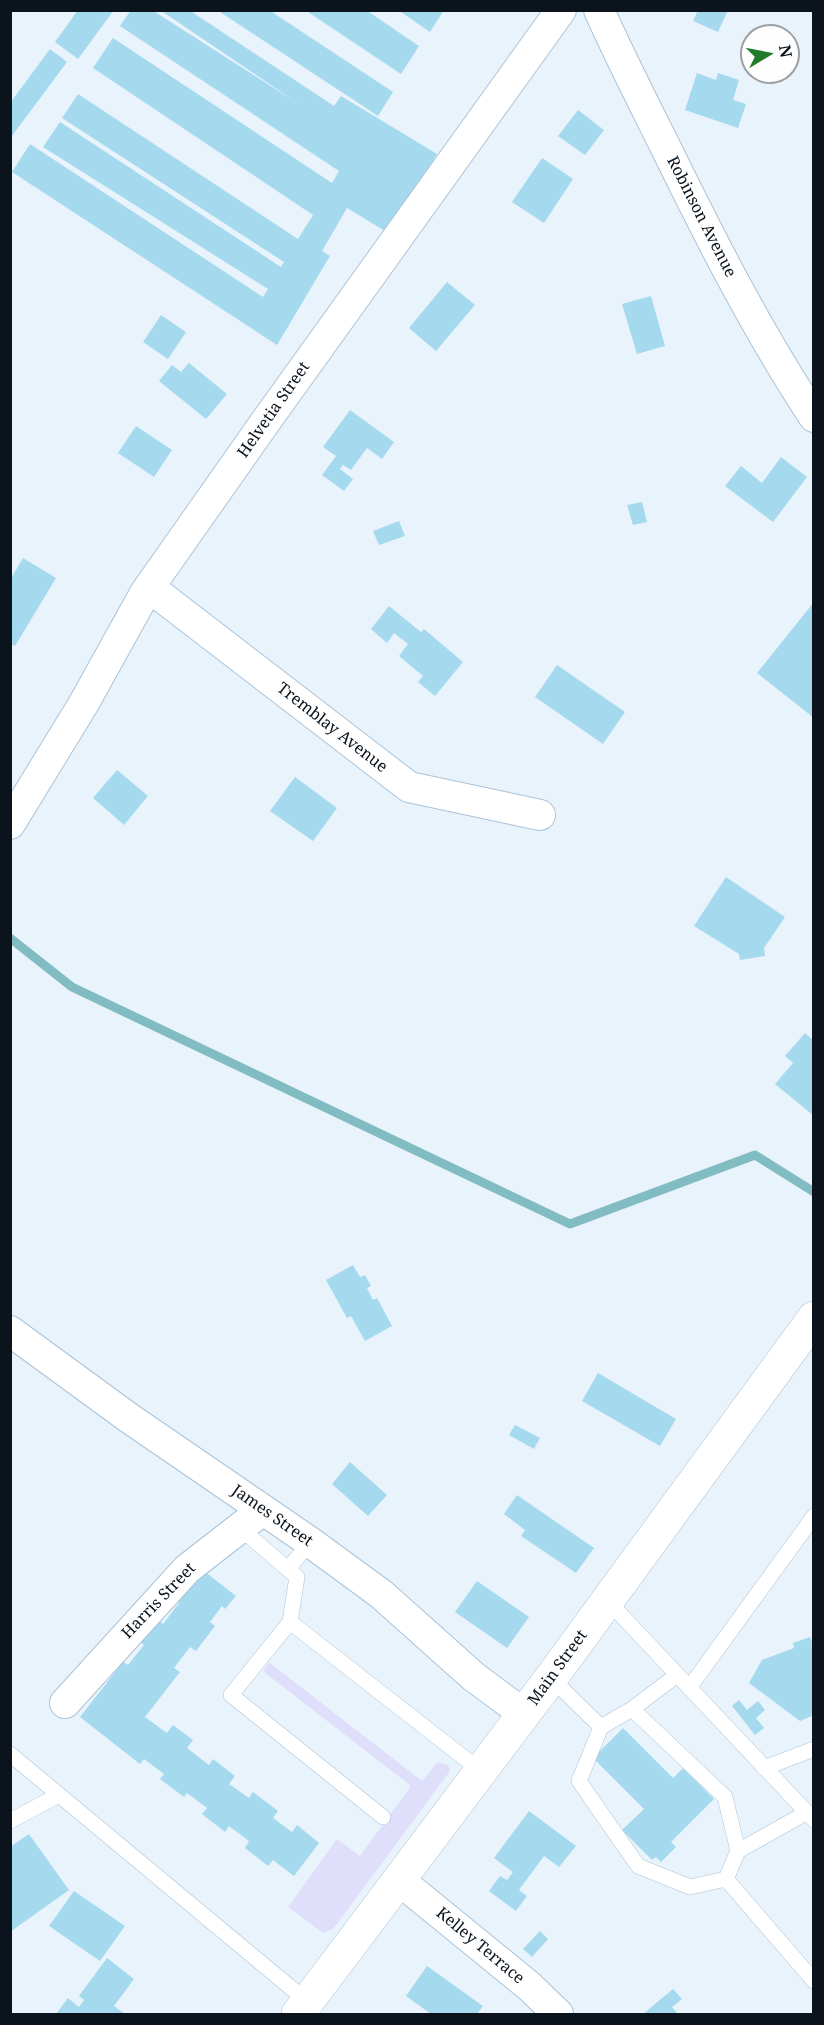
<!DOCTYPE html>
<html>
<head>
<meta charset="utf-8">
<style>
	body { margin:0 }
	#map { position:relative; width:824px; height:2025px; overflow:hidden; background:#e9f3fc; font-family:"Noto Serif",serif }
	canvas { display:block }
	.frame { position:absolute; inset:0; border:12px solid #0b141c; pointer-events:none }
	.north { position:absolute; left:740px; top:24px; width:60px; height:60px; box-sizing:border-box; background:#fefefe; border:2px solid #9da0a4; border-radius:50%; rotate:80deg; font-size:16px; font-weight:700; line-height:24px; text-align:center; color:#0b141c }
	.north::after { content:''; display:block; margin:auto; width:21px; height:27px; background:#217b2a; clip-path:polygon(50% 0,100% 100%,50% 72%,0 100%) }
</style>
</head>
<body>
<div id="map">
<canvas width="824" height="2025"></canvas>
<div class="frame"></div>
<div class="north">N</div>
</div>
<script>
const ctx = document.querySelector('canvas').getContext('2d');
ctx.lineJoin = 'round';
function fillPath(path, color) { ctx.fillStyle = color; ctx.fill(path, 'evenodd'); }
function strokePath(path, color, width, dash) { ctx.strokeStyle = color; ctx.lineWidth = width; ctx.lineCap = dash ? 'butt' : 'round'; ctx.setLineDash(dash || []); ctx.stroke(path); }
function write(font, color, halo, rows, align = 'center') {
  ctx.font = font + ' "Noto Serif",serif'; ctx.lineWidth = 4.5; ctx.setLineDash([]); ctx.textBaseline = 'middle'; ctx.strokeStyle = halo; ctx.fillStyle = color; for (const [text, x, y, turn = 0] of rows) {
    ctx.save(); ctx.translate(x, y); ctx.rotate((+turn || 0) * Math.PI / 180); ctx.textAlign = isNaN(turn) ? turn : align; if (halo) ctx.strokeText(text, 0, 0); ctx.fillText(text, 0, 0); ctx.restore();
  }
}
const green = new Path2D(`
	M270 1663 422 1781 437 1763H442L448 1766 450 1771 334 1928 323 1933 288 1907 337 1839 360 1856 411 1786 264 1672 265 1667Z`);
const stream = new Path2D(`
	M10 938 72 987 570 1224 755 1155 814 1192`);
const building = new Path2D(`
	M78 10H114L78 59 55 42Z
	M131 10H152L299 104 160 10H189L334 106 341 96 437 154 390 234 347 208 322 251 330 256 277 345 12 172 30 144 263 297 268 289 43 147 60 122 281 267 284 262 62 118 78 94 298 239 313 215 93 68 113 38 332 183 339 171 120 26Z
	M217 10H269L393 92 378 116Z
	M305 10H366L419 46 401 74Z
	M398 10H444L430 32Z
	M698 10H728L718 32 693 21Z
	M50 49 67 62 12 136 10 135V103Z
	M697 73 716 80 718 73 739 80 733 100 746 104 738 128 685 110Z
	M578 110 604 130 585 155 558 136Z
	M542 158 573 179 544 223 512 202Z
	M447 282 475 305 436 351 409 328Z
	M651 296 665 346 637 354 622 304Z
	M161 315 186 332 168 359 143 342Z
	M189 363 227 394 206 419 159 381 172 365 181 372Z
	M350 410 394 442 382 459 367 448 351 470 343 465 340 469 353 479 344 491 322 475 336 456 323 447Z
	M136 426 172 450 154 477 118 453Z
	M781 457 807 477 773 522 725 486 741 466 762 483Z
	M642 502 647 522 633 525 627 505Z
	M399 521 405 536 379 545 373 531Z
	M23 558 56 578 15 646 10 643V580Z
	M814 602V718L757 673Z
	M389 606 421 632 424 629 463 662 435 696 418 682 423 676 399 656 408 644 394 633 387 643 371 629Z
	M557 665 625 712 603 744 535 697Z
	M117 770 148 796 124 825 93 798Z
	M295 777 337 808 313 841 270 811Z
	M726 877 785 917 764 948 765 956 740 960 739 954 694 926Z
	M805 1033 814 1041V1116L775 1084 793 1063 785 1056Z
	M353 1265 360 1277 365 1275 371 1286 367 1288 373 1300 377 1298 392 1326 365 1341 351 1316 347 1318 326 1280Z
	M598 1373 676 1419 660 1446 582 1401Z
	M515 1425 540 1438 534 1449 509 1435Z
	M350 1462 387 1495 368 1516 332 1484Z
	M517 1495 594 1548 576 1573 521 1536 525 1530 504 1514Z
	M204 1571 236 1596 225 1609 222 1606 210 1622 215 1626 196 1651 190 1647 174 1668 180 1672 145 1717 167 1733 173 1725 193 1740 187 1748 209 1765 213 1759 235 1776 229 1784 249 1798 253 1792 278 1811 273 1818 292 1832 297 1825 319 1843 294 1876 273 1860 268 1866 245 1848 249 1841 229 1826 225 1832 202 1814 207 1808 187 1793 184 1797 160 1779 164 1774 144 1759 140 1764 80 1717 123 1662 128 1665 144 1645 140 1642 157 1619 163 1624 179 1603 173 1598Z
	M477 1581 529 1617 507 1648 455 1612Z
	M810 1637 812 1642 814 1641V1715L800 1721 749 1683 762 1660 794 1648 793 1643Z
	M739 1700 747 1710 758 1701 765 1710 756 1718 764 1728 755 1735 732 1706Z
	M623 1728 673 1778 683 1768 714 1799 671 1842 676 1847 661 1862 656 1857 652 1860 622 1830 644 1809 593 1758Z
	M529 1811 576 1846 559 1867 544 1856 519 1890 527 1896 516 1911 489 1891 500 1876 507 1880 513 1872 494 1858Z
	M29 1834 69 1890 10 1932V1847Z
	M74 1891 125 1926 100 1961 49 1926Z
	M540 1931 548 1939 532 1957 523 1949Z
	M107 1958 134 1979 114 2006 125 2014H56L68 1998 79 2007 84 2000 79 1996Z
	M427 1966 483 2006 477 2014H431L406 1996Z
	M673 1989 682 1999 672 2007 678 2014H643Z`);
const service = new Path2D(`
	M240 1528 297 1577 290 1622
	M288 1569 310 1542
	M607 1600 814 1820
	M551 1678 601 1727 632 1709 725 1797 738 1851 726 1879 690 1887 638 1866 579 1781 601 1727
	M689 1688 814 1516
	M632 1709 677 1675
	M10 1754 308 2002
	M764 1768 814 1749
	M383 1817 231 1695 290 1622 481 1771
	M10 1821 59 1795
	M738 1851 806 1813
	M726 1879 814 1981`);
const minor = new Path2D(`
	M599 10C619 55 641 98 663 142 709 236 756 329 814 417
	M149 587 409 787 540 815
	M10 824 84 703 145 593 266 421 561 10
	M10 1331 129 1418 310 1542 381 1594 474 1677 524 1714
	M65 1703 187 1569 263 1510
	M399 1880 529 1986 558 2014`);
const secondary = new Path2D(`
	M298 2014 551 1678 814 1318`);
const streetNames = [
	["Robinson Avenue",701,217,63],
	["Helvetia Street",274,410,-55],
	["Tremblay Avenue",332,728,38],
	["James Street",272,1516,35],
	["Harris Street",159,1601,-46],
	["Main Street",558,1668,-54],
	["Kelley Terrace",480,1946,40]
];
fillPath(green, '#dfdffb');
strokePath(stream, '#81bcc2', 9);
fillPath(building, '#a5d9ee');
strokePath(service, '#aac3d8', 16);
strokePath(minor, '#aac3d8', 32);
strokePath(secondary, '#aac3d8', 34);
strokePath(service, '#fff', 15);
strokePath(minor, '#fff', 30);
strokePath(secondary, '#fff', 33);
write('16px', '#0b141c', '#fefefe', streetNames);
</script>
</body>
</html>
